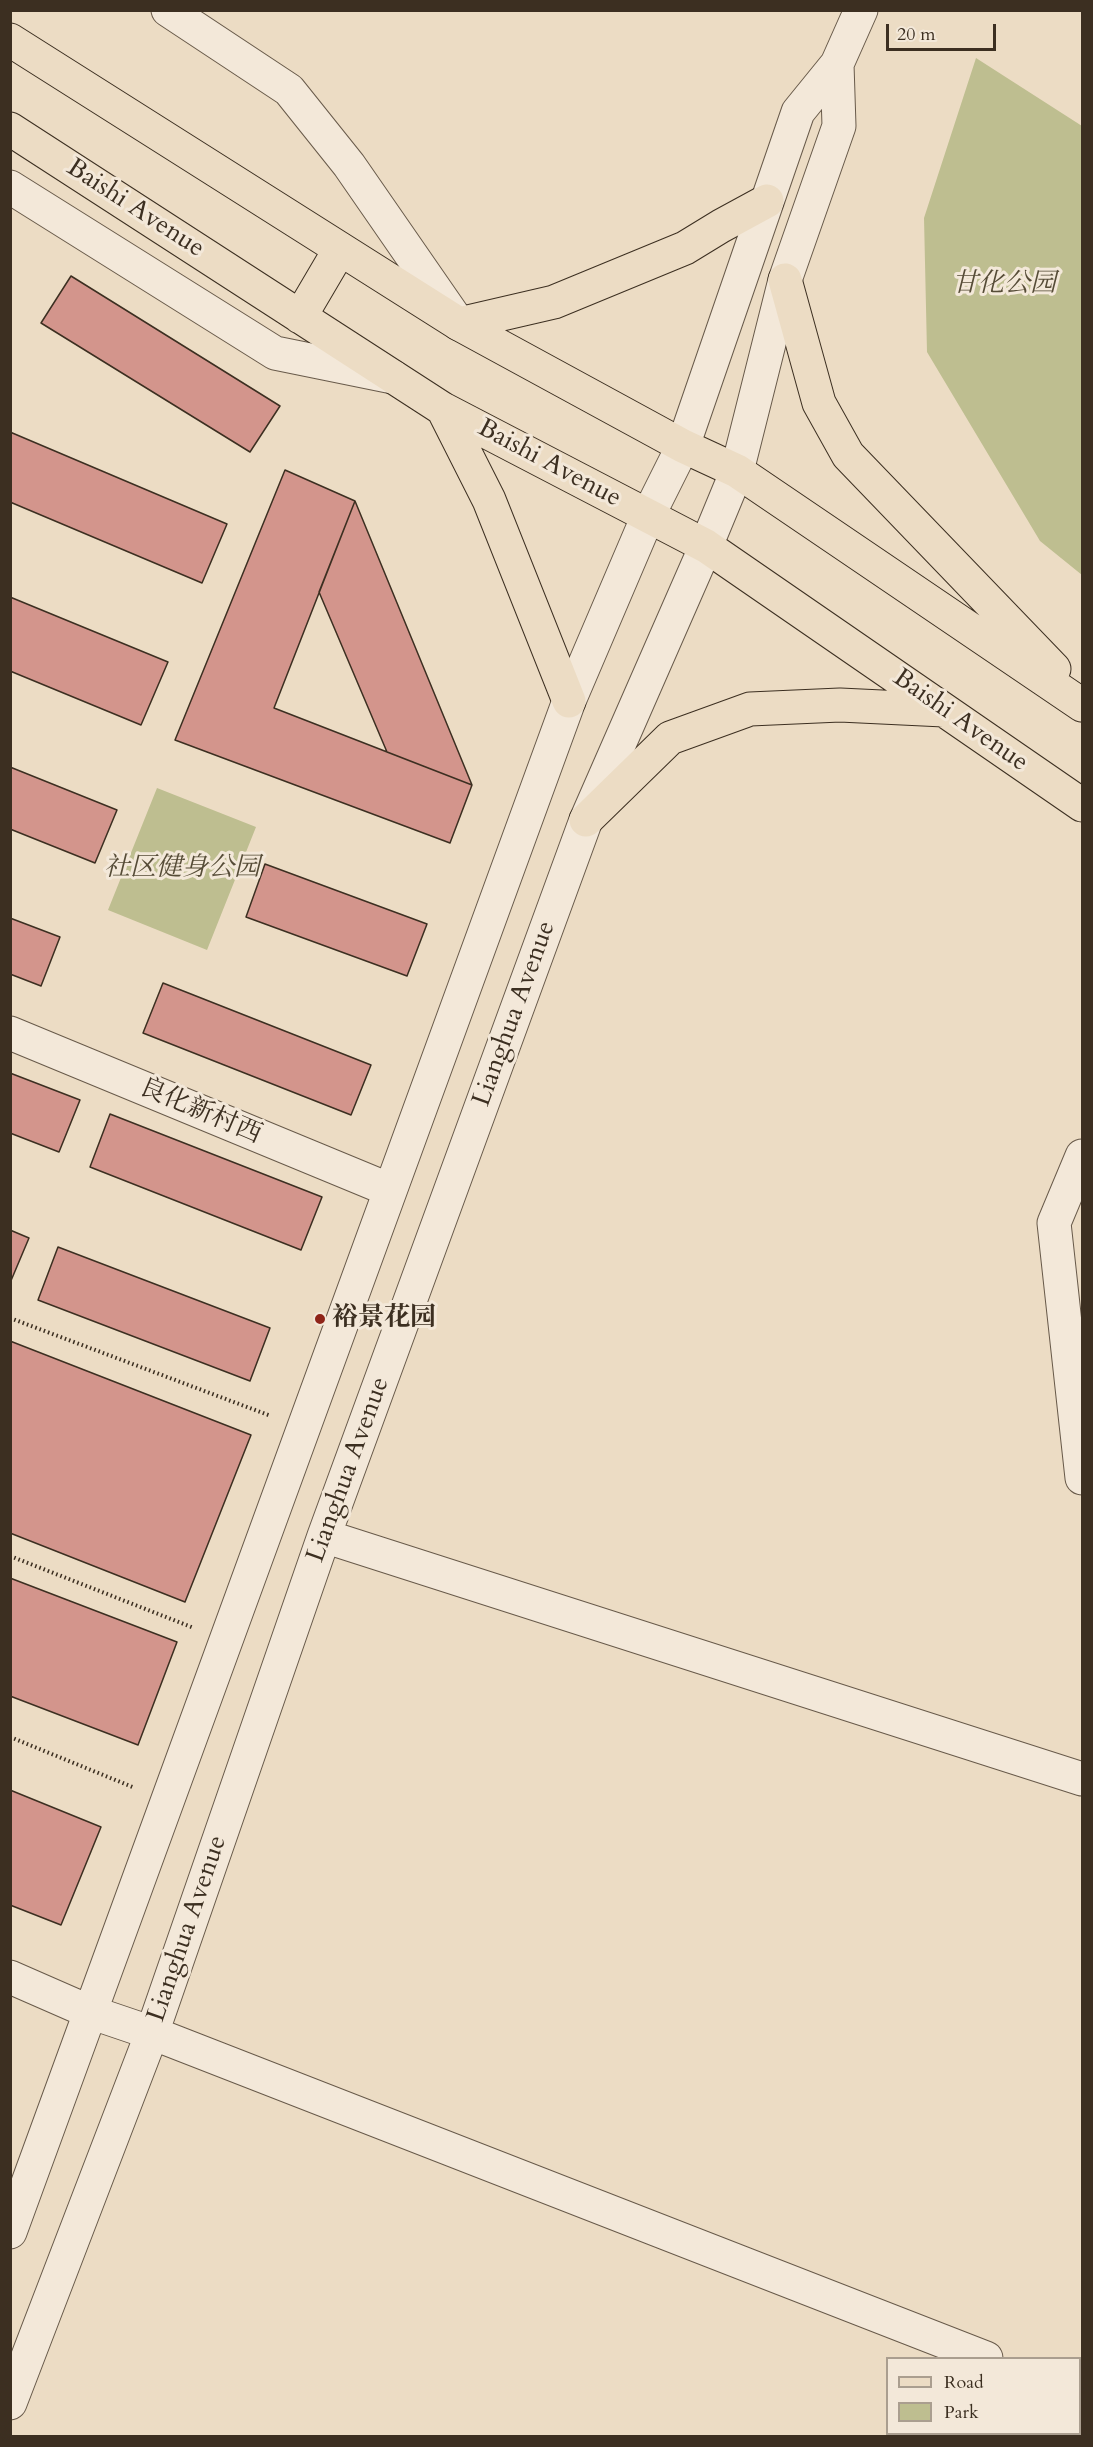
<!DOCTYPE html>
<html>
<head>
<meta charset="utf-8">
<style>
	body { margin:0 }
	#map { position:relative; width:1093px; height:2447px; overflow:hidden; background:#ecdcc4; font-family:Cardo,serif }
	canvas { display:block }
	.frame { position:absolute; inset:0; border:12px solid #3c2f21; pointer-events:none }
	.legend { position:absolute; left:886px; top:2357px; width:195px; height:78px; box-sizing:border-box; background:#f3e8d9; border:2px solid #aa9e8f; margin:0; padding:8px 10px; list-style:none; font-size:18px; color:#3c2f21 }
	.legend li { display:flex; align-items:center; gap:12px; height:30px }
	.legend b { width:30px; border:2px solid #aa9e8f }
	.scale { position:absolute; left:886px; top:24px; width:110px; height:27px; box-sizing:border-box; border:3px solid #3c2f21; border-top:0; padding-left:8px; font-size:18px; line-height:21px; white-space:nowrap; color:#3c2f21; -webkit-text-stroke:4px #f3e8d9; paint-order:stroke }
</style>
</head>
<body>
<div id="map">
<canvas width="1093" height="2447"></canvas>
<div class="frame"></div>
<ul class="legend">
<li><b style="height:8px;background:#ecdcc4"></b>Road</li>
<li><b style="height:16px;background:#bebe90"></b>Park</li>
</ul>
<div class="scale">20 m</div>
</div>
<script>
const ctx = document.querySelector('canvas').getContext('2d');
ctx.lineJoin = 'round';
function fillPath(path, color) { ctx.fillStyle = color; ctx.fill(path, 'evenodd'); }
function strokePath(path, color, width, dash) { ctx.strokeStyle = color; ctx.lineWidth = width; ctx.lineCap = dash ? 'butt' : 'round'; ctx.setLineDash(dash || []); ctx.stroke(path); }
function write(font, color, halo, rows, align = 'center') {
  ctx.font = font + ' Cardo,"Noto Serif SC",serif'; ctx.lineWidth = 6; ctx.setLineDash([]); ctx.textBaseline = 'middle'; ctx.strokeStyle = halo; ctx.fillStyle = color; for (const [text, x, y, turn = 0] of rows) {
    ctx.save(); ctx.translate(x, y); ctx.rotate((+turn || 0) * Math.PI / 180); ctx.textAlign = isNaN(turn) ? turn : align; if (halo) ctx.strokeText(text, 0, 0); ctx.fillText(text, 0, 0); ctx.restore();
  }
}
const green = new Path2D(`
	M976 58 1082 126V575L1040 541 927 352 924 218Z
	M157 788 256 827 207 950 108 910Z`);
const building = new Path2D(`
	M71 276 280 406 250 452 41 323Z
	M10 432 227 524 202 583 10 502Z
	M285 470 355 501 274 708 472 785 450 843 175 740Z
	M355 501 472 785 387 752 319 592Z
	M10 597 168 662 141 725 10 671Z
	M10 767 117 810 95 863 10 829Z
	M265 864 427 924 407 976 246 917Z
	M10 918 60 937 41 986 10 974Z
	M163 983 371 1065 351 1115 143 1033Z
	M10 1073 80 1100 59 1152 10 1133Z
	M110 1114 322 1197 301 1250 90 1167Z
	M10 1230 29 1238 10 1283Z
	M58 1247 270 1328 250 1381 38 1300Z
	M10 1341 251 1435 185 1602 10 1533Z
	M10 1578 177 1642 138 1745 10 1696Z
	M10 1790 101 1827 61 1925 10 1905Z`);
const path = new Path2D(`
	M10 1318 271 1416
	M10 1556 194 1628
	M10 1737 135 1788`);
const minor = new Path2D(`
	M168 10 289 90 349 165 459 324
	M10 187 275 353 393 377
	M10 1033 390 1190
	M1082 1156 1054 1223 1082 1478
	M324 1536 1082 1779
	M10 1977 90 2012 152 2033 986 2358
	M10 2232 569 701 648 516 683 446 798 112 837 64 861 10
	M1080 2395 1082 2396
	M10 2403 152 2033 324 1536 586 820 706 546 737 471 785 280 839 126 837 64`);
const major = new Path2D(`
	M10 40 459 324 683 446 737 471 1082 705
	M10 129 443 409 706 546 1082 805
	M785 280 819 403 848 455 1054 669
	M300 317 340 249
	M459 324 554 302 685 248 721 226 767 201
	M443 409 489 500 569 701
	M586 820 670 738 750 709 840 705 944 710`);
const markers = [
	[320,1319,6,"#8f2418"]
];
const streetNames = [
	["Baishi Avenue",135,209,33],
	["Baishi Avenue",549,464,28],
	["Baishi Avenue",960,721,35],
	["Lianghua Avenue",515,1014,-70],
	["良化新村西",200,1112,23],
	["Lianghua Avenue",349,1470,-70],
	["Lianghua Avenue",188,1929,-71]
];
const parkNames = [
	["甘化公园",1004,285],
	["社区健身公园",182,869]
];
const poiNames = [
	["裕景花园",332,1319]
];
fillPath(green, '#bebe90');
fillPath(building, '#d3958c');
strokePath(building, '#3c2f21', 1.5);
strokePath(minor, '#685a4a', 35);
strokePath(major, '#3c2f21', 35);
strokePath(path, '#3c2f21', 4, [1.5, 3]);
strokePath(minor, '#f3e8d9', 33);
strokePath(major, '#ecdcc4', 33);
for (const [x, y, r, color] of markers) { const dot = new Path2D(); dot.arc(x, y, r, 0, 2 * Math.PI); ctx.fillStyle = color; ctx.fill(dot); strokePath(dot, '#f3e8d9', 2); }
write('26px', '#3c2f21', '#f3e8d9', streetNames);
write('italic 26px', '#564c37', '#f3e8d9', parkNames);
write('bold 26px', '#3c2f21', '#f3e8d9', poiNames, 'left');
</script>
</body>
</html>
